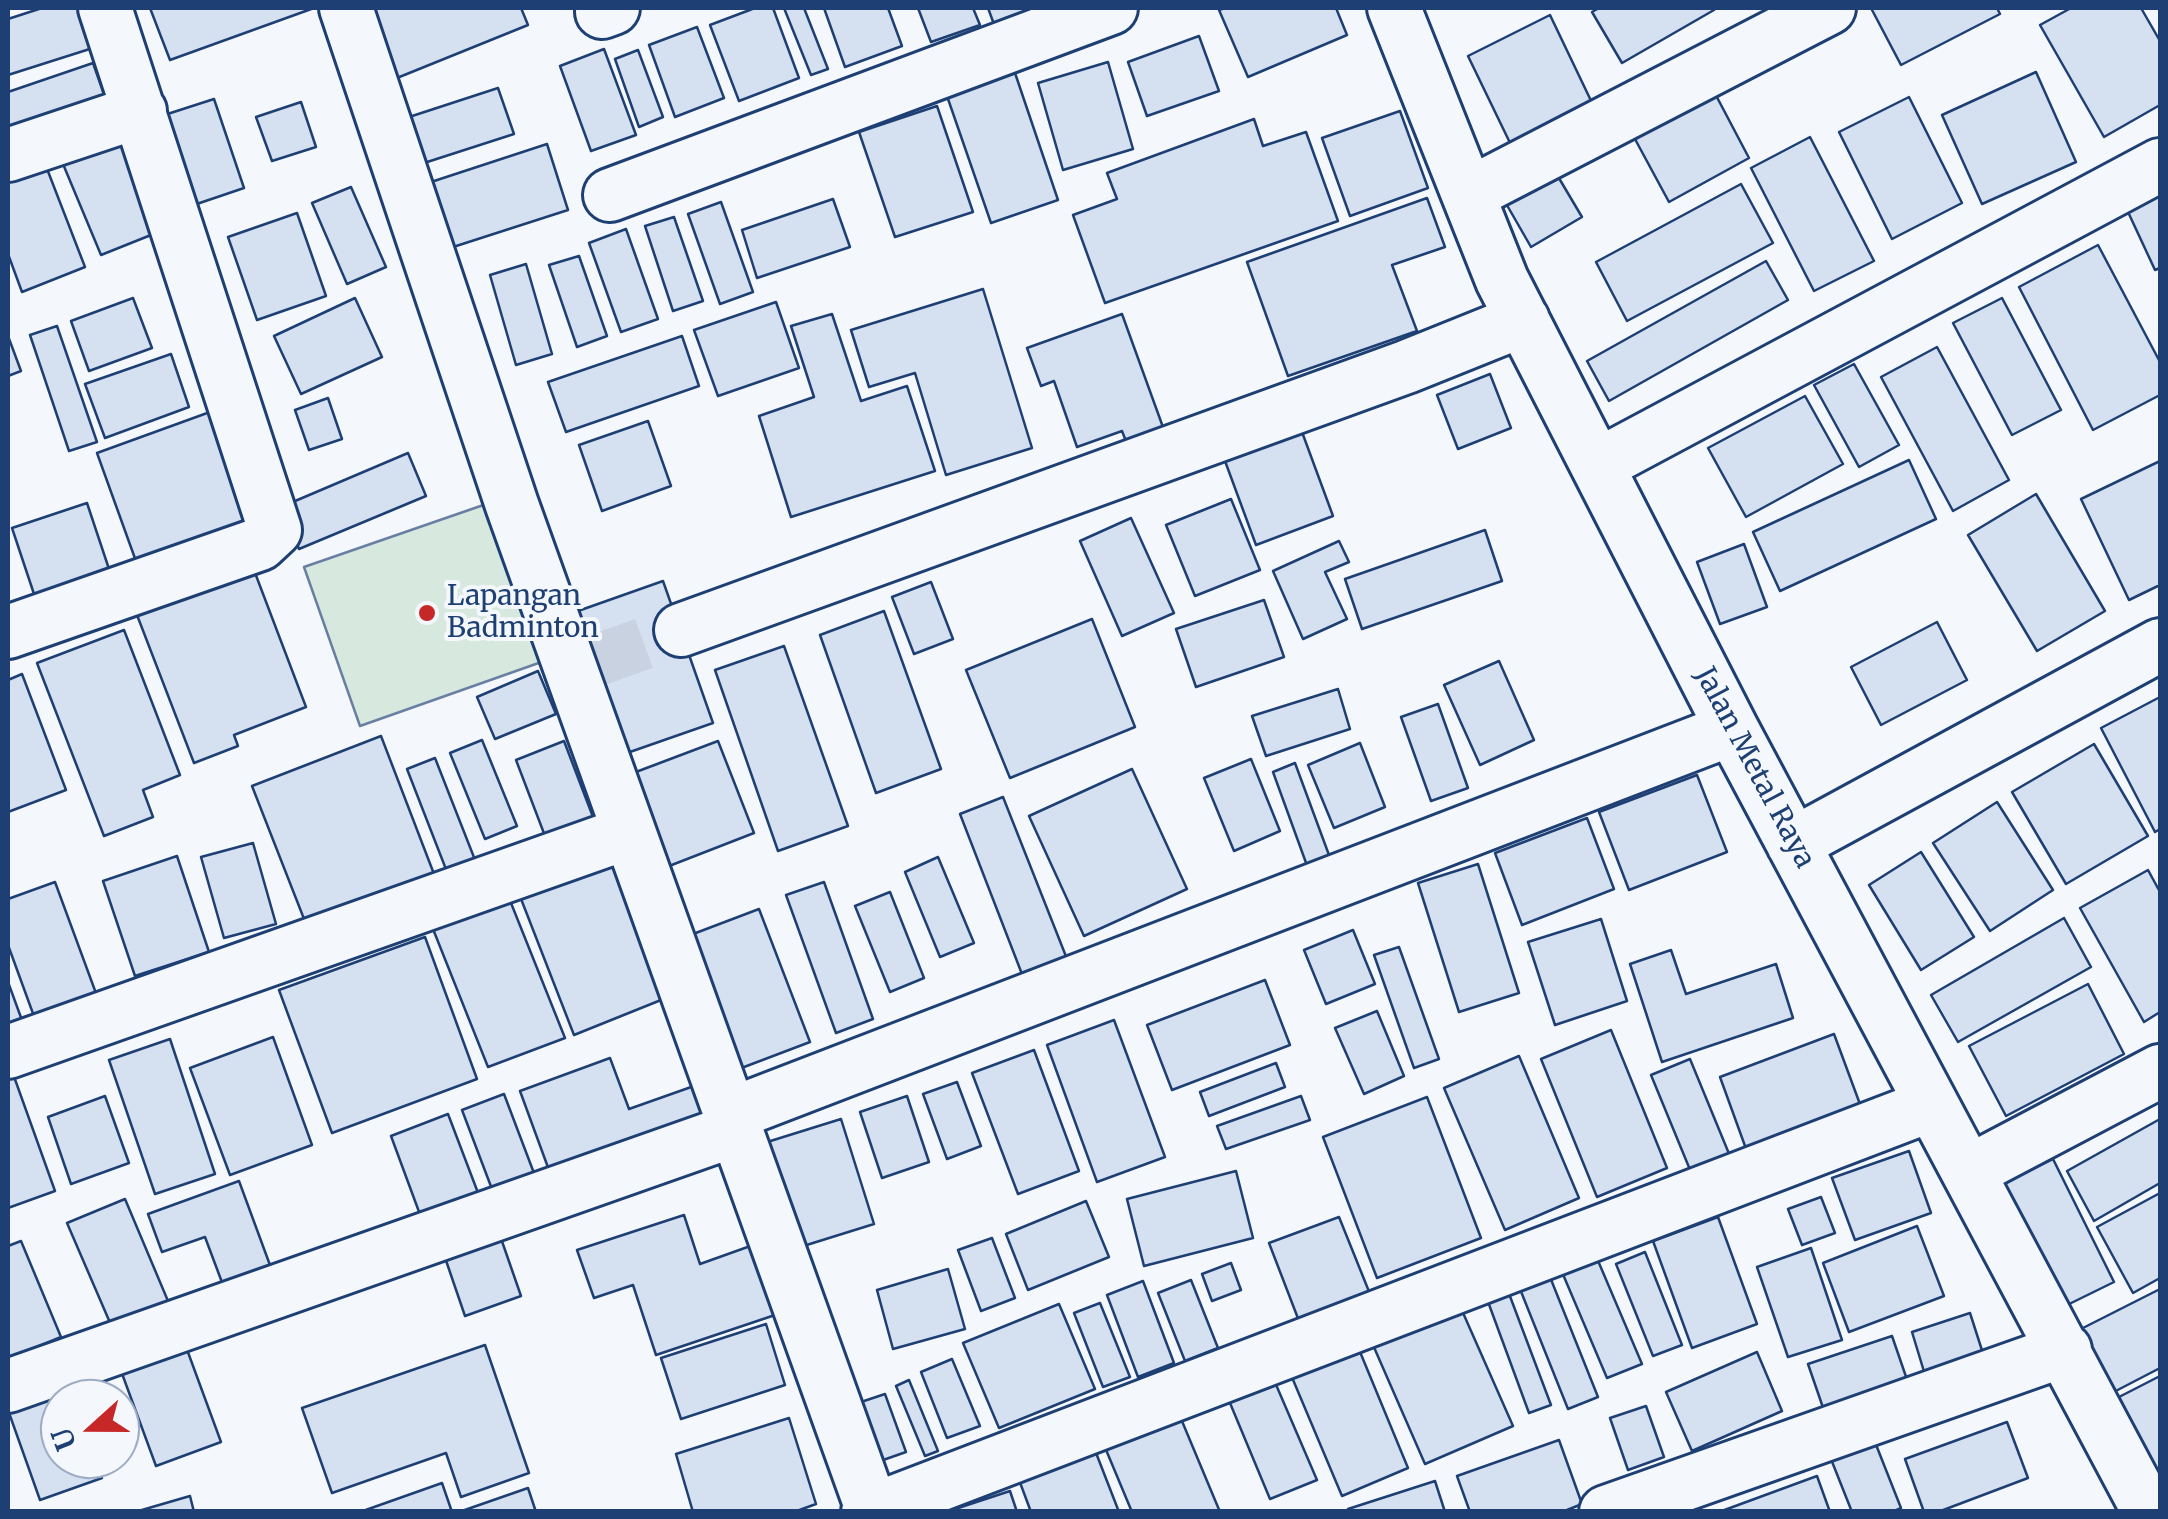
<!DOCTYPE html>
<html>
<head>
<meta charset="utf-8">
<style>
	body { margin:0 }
	#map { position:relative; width:2168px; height:1519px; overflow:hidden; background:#f4f7fb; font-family:Merriweather,serif }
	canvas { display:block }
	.frame { position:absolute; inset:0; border:10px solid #1d3f73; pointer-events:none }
	.north { position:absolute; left:40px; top:1379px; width:100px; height:100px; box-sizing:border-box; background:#f4f7fb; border:2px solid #9eadc5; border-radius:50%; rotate:249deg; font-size:28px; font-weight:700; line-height:40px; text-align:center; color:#1d3f73 }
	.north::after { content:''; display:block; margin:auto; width:35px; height:45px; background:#c62828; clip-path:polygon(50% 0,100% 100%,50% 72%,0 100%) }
</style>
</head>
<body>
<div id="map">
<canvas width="2168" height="1519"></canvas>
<div class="frame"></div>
<div class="north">U</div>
</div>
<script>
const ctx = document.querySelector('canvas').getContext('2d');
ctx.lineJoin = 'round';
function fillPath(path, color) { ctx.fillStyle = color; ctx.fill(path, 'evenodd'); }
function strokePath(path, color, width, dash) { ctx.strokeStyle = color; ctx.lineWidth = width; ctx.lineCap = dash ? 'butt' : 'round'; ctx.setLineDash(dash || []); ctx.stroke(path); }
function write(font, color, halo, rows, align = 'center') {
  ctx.font = font + ' Merriweather,serif'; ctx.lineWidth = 8; ctx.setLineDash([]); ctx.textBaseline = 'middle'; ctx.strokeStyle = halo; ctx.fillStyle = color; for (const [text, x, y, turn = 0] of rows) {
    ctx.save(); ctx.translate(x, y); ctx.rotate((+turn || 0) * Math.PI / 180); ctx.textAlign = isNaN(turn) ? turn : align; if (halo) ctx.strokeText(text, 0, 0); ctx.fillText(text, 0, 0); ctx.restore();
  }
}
const green = new Path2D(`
	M495 501 550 659 360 726 304 567Z`);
const building = new Path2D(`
	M42 8H82L96 47 8 75V19Z
	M150 8H314L170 60Z
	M364 8H521L528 25 392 80Z
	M755 8H773L799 78 739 101 710 25Z
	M784 8H804L828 69 811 75Z
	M824 8H888L902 46 845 67Z
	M918 8H973L980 25 931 42Z
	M988 8H1050L995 27Z
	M1225 8H1336L1347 35 1248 77 1219 10Z
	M1599 8H1712L1714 10 1622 63 1592 12Z
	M1871 8H1997L2000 14 1901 65Z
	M2071 8H2141L2160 41V105L2104 137 2040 25Z
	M1550 15 1594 107 1512 147 1468 56Z
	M697 27 724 98 675 117 649 45Z
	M1199 36 1219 91 1147 116 1128 62Z
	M604 49 636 135 591 151 560 66Z
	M638 50 663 117 639 127 615 59Z
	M1108 62 1133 149 1063 170 1038 83Z
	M93 63 111 114 8 149V92Z
	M2036 72 2076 162 1982 204 1942 115Z
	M1015 73 1058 200 991 223 947 96Z
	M1710 84 1749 158 1669 202 1629 128Z
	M498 88 514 134 421 164 406 118Z
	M1909 97 1962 203 1892 239 1839 132Z
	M214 99 244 188 182 209 152 119Z
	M301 102 316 147 272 161 256 117Z
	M937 106 973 212 895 237 859 132Z
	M1400 111 1428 188 1350 216 1322 138Z
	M1254 119 1263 146 1306 132 1338 221 1105 303 1073 215 1117 199 1107 173Z
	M127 124 171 227 101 255 58 152Z
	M1810 137 1874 261 1814 291 1751 168Z
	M547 144 568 210 450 248 428 183Z
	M44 161 85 267 22 292 8 254V175Z
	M1550 163 1582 217 1531 247 1500 193Z
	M2160 181V268L2155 270 2122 199Z
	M1741 184 1773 243 1627 321 1596 262Z
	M351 187 386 267 347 284 312 203Z
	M1427 198 1445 247 1392 265 1417 331 1288 376 1247 262Z
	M833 199 850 247 757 278 742 230Z
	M721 202 753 292 720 304 688 214Z
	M297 213 326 296 257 320 228 237Z
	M674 217 703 301 673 311 645 226Z
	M626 229 658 319 621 332 589 243Z
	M2098 245 2160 362V395L2093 430 2019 287Z
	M579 256 607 336 577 347 549 265Z
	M1766 261 1788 300 1609 401 1587 361Z
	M526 264 552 354 516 365 490 275Z
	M983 289 1032 448 946 475 915 373 869 387 851 330Z
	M133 298 152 348 89 371 71 321Z
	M355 298 382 357 301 394 274 336Z
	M2002 298 2061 410 2012 435 1953 323Z
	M776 302 799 368 718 396 694 330Z
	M832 314 861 401 907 386 935 471 791 517 759 416 814 397 791 326Z
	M1122 314 1168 441 1131 454 1122 431 1077 447 1054 381 1041 386 1027 348Z
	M57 326 97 442 69 451 30 335Z
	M8 336 21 371 8 376Z
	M682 336 699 386 566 432 548 382Z
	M1937 347 2009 480 1953 511 1881 377Z
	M171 354 189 407 105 438 85 384Z
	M1854 364 1899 445 1859 467 1814 385Z
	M1490 374 1511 428 1458 449 1437 395Z
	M1805 396 1843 464 1746 517 1708 448Z
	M328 398 342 439 309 450 295 410Z
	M221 408 261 518 137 564 97 453Z
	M1295 413 1333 516 1256 545 1218 442Z
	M648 421 671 486 602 511 579 445Z
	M408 453 426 496 299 549 281 507Z
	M1909 460 1936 519 1780 591 1753 532Z
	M2160 461V585L2129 600 2081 499Z
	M2036 494 2105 611 2037 651 1968 535Z
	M1231 499 1260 570 1195 596 1166 525Z
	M87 503 111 575 36 600 12 528Z
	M1131 518 1174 613 1122 636 1080 541Z
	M1485 530 1502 581 1362 629 1345 579Z
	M1339 541 1349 562 1325 572 1347 619 1303 639 1273 571Z
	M1744 544 1767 607 1720 624 1697 562Z
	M249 557 306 707 234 735 238 746 194 763 132 602Z
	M663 581 713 723 627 753 578 611Z
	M931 582 953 639 914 654 892 597Z
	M1264 600 1284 657 1196 687 1176 629Z
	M884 611 941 769 876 793 820 635Z
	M1092 619 1135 727 1010 778 966 670Z
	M1937 622 1967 680 1881 725 1851 667Z
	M124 630 180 775 143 790 153 817 104 836 37 663Z
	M784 646 848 826 778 851 715 670Z
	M1499 661 1534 740 1480 765 1444 685Z
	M538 671 556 714 495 739 477 697Z
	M22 674 66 790 8 812V680Z
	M1338 689 1350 729 1266 756 1252 716Z
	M2160 697V829L2155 832 2101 728Z
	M1438 704 1468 788 1431 801 1401 717Z
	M381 736 434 874 306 924 252 786Z
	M482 740 517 826 485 839 450 753Z
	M564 741 593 817 545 836 516 760Z
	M718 741 754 833 664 868 628 775Z
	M1360 743 1385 807 1334 828 1308 765Z
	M2094 744 2148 836 2066 884 2012 792Z
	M435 758 477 865 449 877 407 769Z
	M1251 759 1280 831 1234 851 1204 778Z
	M1295 763 1336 874 1313 882 1273 772Z
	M1132 769 1187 889 1084 936 1029 816Z
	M1697 775 1727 852 1629 890 1599 812Z
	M1003 797 1071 969 1027 987 960 814Z
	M1997 802 2053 890 1990 931 1933 843Z
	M1587 818 1614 889 1522 925 1495 853Z
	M253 843 276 924 224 938 201 857Z
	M607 850 666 998 574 1035 516 886Z
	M1921 852 1974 937 1921 970 1869 885Z
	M177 856 209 952 135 976 103 881Z
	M938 857 974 943 940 957 905 872Z
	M1478 864 1519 993 1459 1012 1418 883Z
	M2148 870 2160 892V1012L2144 1022 2080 908Z
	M55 882 97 996 35 1019 8 945V899Z
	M824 882 873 1019 836 1033 786 895Z
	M890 892 924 978 890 992 855 906Z
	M507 893 565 1038 488 1067 431 924Z
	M759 909 810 1042 723 1075 672 942Z
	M2064 918 2091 967 1958 1042 1931 995Z
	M1601 919 1627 1001 1555 1025 1528 942Z
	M1353 930 1375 984 1326 1004 1304 950Z
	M425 937 477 1079 332 1133 279 990Z
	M1399 947 1439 1059 1414 1068 1374 955Z
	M1671 950 1686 994 1776 964 1793 1018 1662 1062 1630 964Z
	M1265 980 1290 1045 1172 1090 1147 1025Z
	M8 982 27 1034 8 1042Z
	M2088 984 2124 1054 2006 1116 1969 1046Z
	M1377 1011 1404 1076 1364 1094 1335 1028Z
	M1114 1020 1165 1157 1097 1182 1047 1045Z
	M1611 1030 1667 1168 1597 1197 1541 1059Z
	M1834 1034 1864 1115 1749 1157 1720 1077Z
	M273 1037 312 1145 230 1175 190 1068Z
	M170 1039 215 1174 155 1194 109 1060Z
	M1034 1050 1079 1171 1018 1194 972 1073Z
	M1519 1056 1579 1198 1505 1230 1444 1088Z
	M610 1058 629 1109 694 1086 712 1136 557 1192 520 1091Z
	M1690 1059 1732 1161 1693 1177 1651 1075Z
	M1276 1063 1285 1087 1209 1116 1200 1092Z
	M12 1071 55 1191 8 1208V1072Z
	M957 1082 981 1146 947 1159 923 1094Z
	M504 1094 540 1189 498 1205 462 1110Z
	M105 1096 129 1163 71 1184 48 1117Z
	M907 1096 929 1162 882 1178 860 1112Z
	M1301 1096 1310 1120 1226 1149 1217 1126Z
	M1427 1097 1481 1238 1377 1278 1323 1137Z
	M448 1114 483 1206 425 1228 391 1136Z
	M841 1119 874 1224 797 1248 764 1143Z
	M2160 1119V1183L2094 1221 2067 1171Z
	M1909 1151 1931 1213 1855 1240 1832 1178Z
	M2053 1159 2114 1282 2059 1309 1998 1186Z
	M1236 1171 1253 1238 1144 1266 1127 1199Z
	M239 1181 274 1276 226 1293 205 1237 162 1252 148 1214Z
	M2160 1193V1278L2133 1293 2097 1227Z
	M1821 1197 1835 1233 1802 1245 1788 1209Z
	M125 1199 168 1301 111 1325 67 1223Z
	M1086 1201 1109 1257 1028 1290 1006 1234Z
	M684 1215 700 1264 756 1244 778 1314 656 1355 633 1285 594 1298 577 1250Z
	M1339 1217 1370 1294 1299 1321 1269 1243Z
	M1718 1217 1757 1324 1692 1348 1653 1241Z
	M496 1224 521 1296 465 1316 440 1243Z
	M1917 1226 1944 1296 1849 1332 1823 1263Z
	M992 1238 1015 1298 981 1311 958 1250Z
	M21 1241 61 1337 8 1359V1246Z
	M1811 1248 1842 1340 1788 1357 1757 1267Z
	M1645 1252 1682 1345 1653 1356 1616 1264Z
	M1596 1256 1642 1364 1607 1378 1562 1272Z
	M1231 1263 1241 1290 1212 1301 1202 1274Z
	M948 1269 965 1329 893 1349 877 1290Z
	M1548 1272 1598 1397 1568 1409 1518 1284Z
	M1191 1280 1218 1348 1185 1361 1158 1293Z
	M1143 1281 1174 1363 1138 1377 1107 1295Z
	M2160 1289V1368L2108 1395 2077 1331Z
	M1508 1291 1551 1405 1529 1413 1487 1299Z
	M1100 1303 1130 1377 1103 1387 1074 1313Z
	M1059 1304 1095 1389 999 1428 963 1343Z
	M1460 1306 1513 1426 1425 1464 1373 1345Z
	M1970 1313 1988 1369 1929 1388 1912 1332Z
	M766 1324 785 1385 681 1419 661 1358Z
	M182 1336 221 1442 156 1466 117 1360Z
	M1892 1336 1913 1397 1829 1425 1808 1364Z
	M485 1345 529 1473 461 1497 446 1453 332 1493 302 1408Z
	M1358 1347 1408 1468 1342 1496 1291 1375Z
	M1757 1352 1782 1411 1692 1451 1666 1392Z
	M952 1359 980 1426 947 1438 921 1372Z
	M1271 1373 1317 1480 1270 1499 1225 1391Z
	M2160 1376V1470L2156 1472 2119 1397Z
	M65 1377 73 1399H60V1459H95L102 1478 40 1500 8 1410Z
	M909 1380 938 1451 925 1456 896 1386Z
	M885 1394 906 1452 866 1466 846 1407Z
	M1174 1402 1220 1512H1132L1099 1433Z
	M1646 1406 1664 1457 1628 1470 1610 1418Z
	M789 1418 816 1504 794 1512H693L676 1454Z
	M2007 1422 2028 1478 1938 1512H1924L1905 1459Z
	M1871 1432 1901 1508 1892 1512H1852L1827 1449Z
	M1091 1440 1119 1512H1031L1015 1469Z
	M1559 1440 1582 1504 1562 1512H1470L1457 1476Z
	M1817 1476 1830 1512H1719Z
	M1435 1481 1445 1512H1348V1509Z
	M442 1483 452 1512H360Z
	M528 1488 536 1512H459Z
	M1010 1491 1017 1512H946Z
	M190 1496 194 1512H135Z`);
const minorTunnel = new Path2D(`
	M595 661 681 630`);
const minor = new Path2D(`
	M346 8 512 505 873 1512
	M1394 8 1502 280 1732 729 2149 1512
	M602 12 613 8
	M8 155 140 111
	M1469 194 1829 8
	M610 195 1111 8
	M1600 464 2160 165
	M681 630 1406 367 1523 320
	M8 632 260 544 275 530 105 8
	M1793 844 2160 645
	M8 1052 627 833
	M729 1115 1732 729
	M1970 1171 2160 1071
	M8 1386 735 1130
	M868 1512 1931 1105
	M1606 1512 2065 1350`);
const markers = [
	[427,613,10,"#c62828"]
];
const poiNames = [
	["Lapangan",447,597],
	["Badminton",447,629]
];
const streetNames = [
	["Jalan Metal Raya",1754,768,62]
];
fillPath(green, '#d7e8df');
strokePath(green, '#687fa3', 2.5);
fillPath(building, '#d5e0f0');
strokePath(building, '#1d3f73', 2.5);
strokePath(minorTunnel, '#c9d2e0', 52, [52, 26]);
strokePath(minor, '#1d3f73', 58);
strokePath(minor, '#f4f7fb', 52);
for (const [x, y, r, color] of markers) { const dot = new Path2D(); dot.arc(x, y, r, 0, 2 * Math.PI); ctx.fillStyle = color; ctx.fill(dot); strokePath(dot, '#f4f7fb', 4); }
write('28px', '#1d3f73', '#f4f7fb', poiNames, 'left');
write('28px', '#1d3f73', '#f4f7fb', streetNames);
</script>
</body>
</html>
